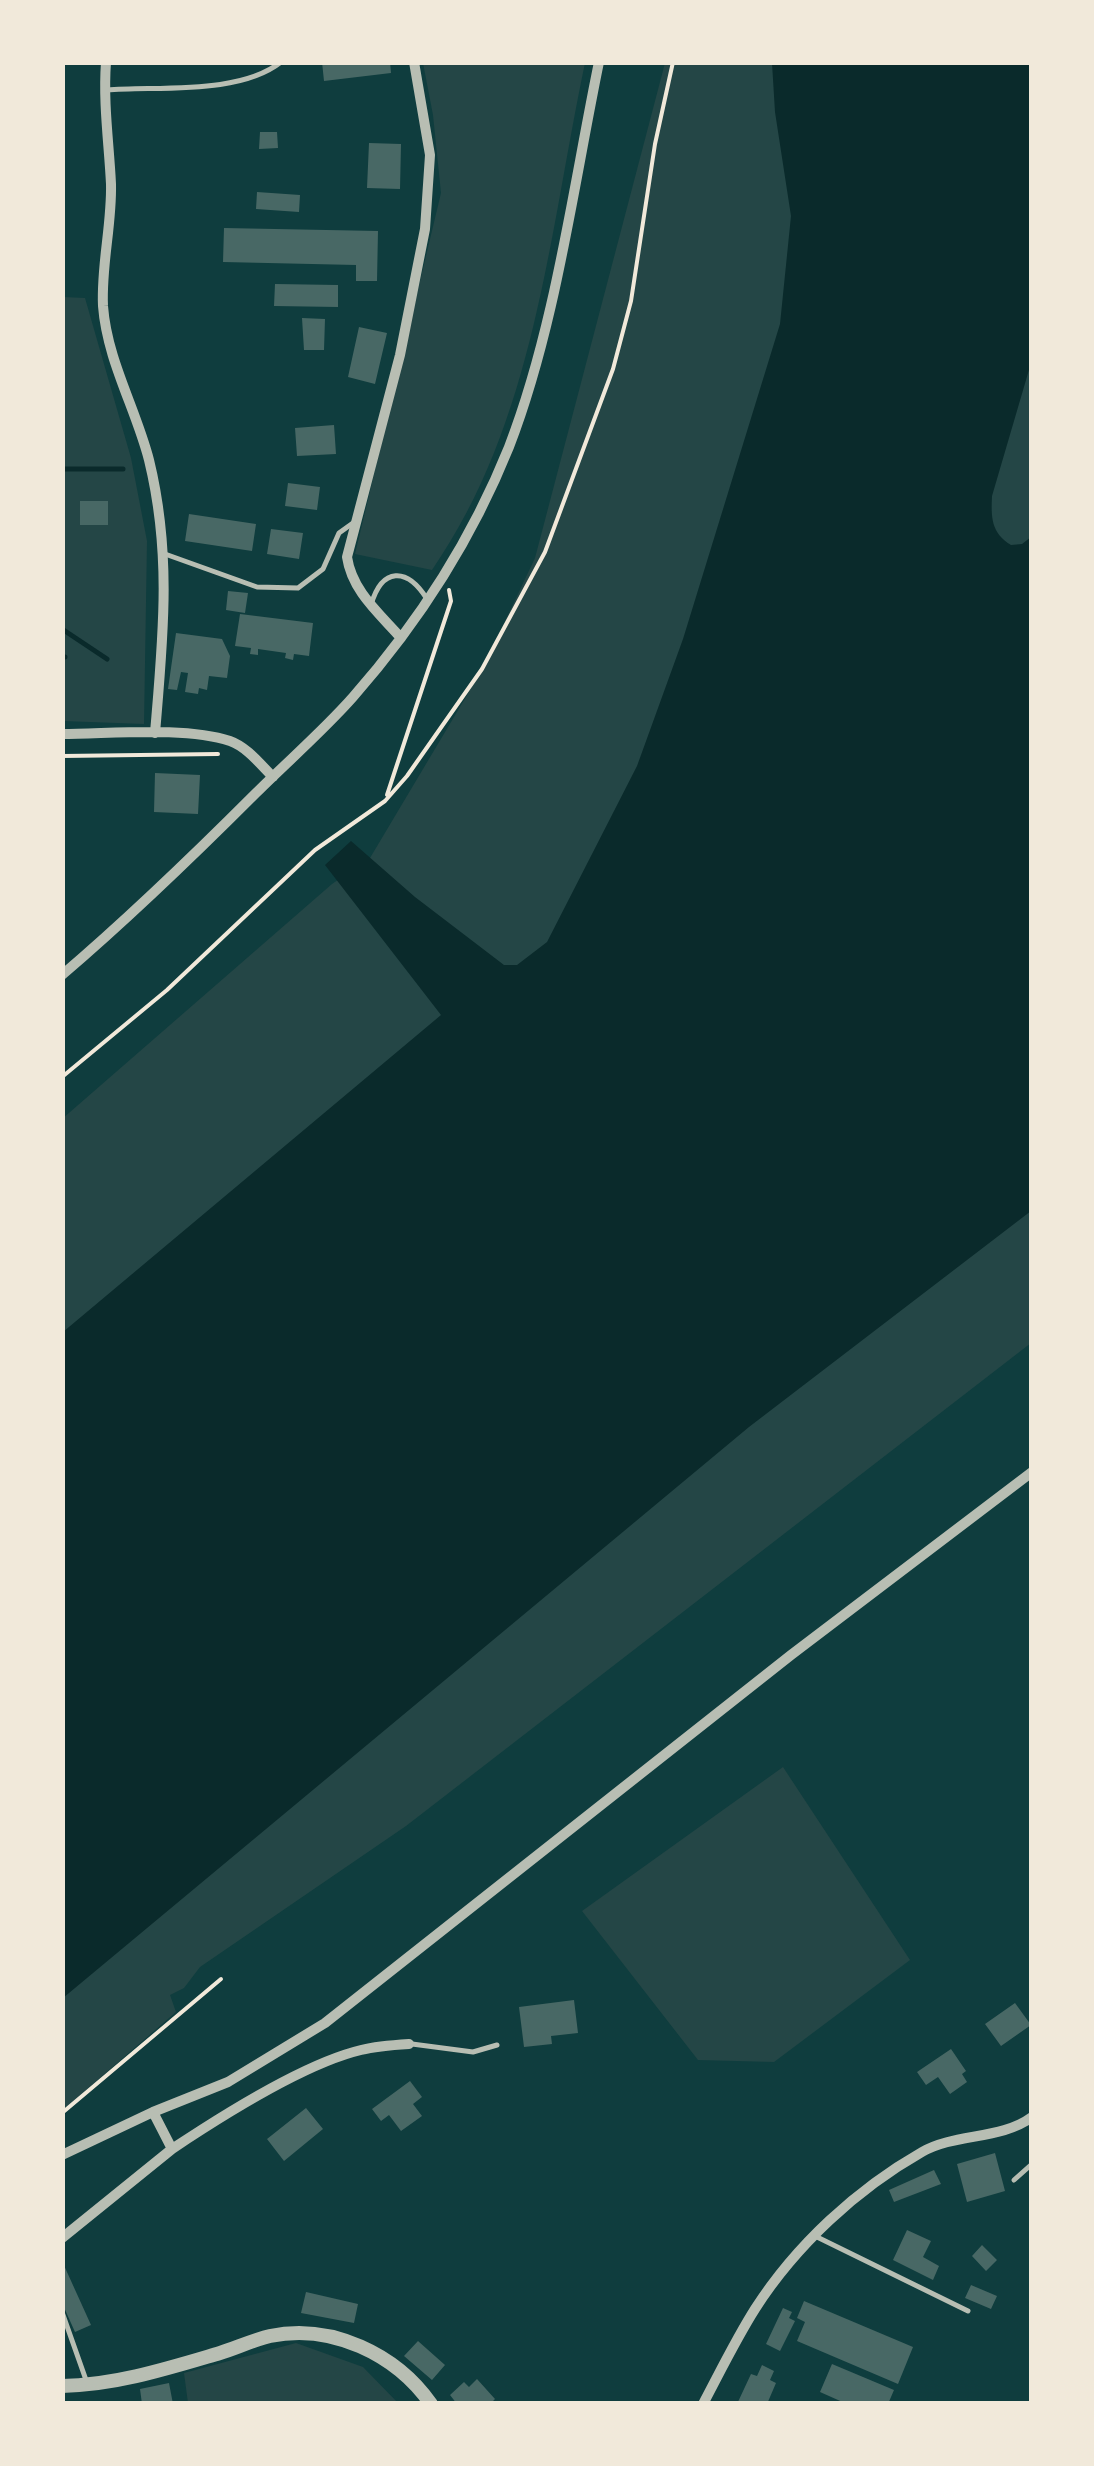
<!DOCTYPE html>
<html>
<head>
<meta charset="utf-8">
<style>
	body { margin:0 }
	#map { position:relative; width:1094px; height:2466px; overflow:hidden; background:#0f3d3e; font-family:"Work Sans",sans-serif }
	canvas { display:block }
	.frame { position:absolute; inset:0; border:65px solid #f1e9da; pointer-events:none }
</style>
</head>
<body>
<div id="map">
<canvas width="1094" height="2466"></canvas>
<div class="frame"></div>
</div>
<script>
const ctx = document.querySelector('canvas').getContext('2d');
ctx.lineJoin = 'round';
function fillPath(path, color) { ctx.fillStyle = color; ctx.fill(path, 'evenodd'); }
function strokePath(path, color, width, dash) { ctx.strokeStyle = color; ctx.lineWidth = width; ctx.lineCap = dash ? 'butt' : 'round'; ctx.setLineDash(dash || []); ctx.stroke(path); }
const green = new Path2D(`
	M423 63H585C549 234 535 422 432 570L355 554 441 193 433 115Z
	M665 63H1031V1343L406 1826 200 1967 184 1988 170 1995 176 2012 63 2110 62 1119 332 884 370 858 482 670 535 558Z
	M63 297 85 298 131 458 147 541 144 724 63 721Z
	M783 1767 910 1960 774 2062 698 2060 582 1911Z
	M296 2343 363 2367 398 2403H188L184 2373Z`);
const water = new Path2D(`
	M772 63H1031V363L992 496C991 517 991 533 1011 545L1022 544 1031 537V1211L749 1427 63 1998V1332L441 1015 325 865 351 841 415 897 504 965H517L547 942 637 766 683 639 780 324 791 216 775 112Z`);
const stream = new Path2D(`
	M62 469H123
	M62 629 107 659
	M62 657H65`);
const building = new Path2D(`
	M322 62H390L391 73 324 81Z
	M260 132H277L278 148 259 149Z
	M369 143 401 144 400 189 367 188Z
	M257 192 300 195 299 212 256 209Z
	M224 228 378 231 377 281H356V265L223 262Z
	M275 284 338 285V307L274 306Z
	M302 318 325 319 324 350H304Z
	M359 327 387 333 375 384 348 377Z
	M334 425 336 454 297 456 295 428Z
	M288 483 320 487 317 510 285 506Z
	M80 501H108V525H80Z
	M189 514 256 524 252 551 185 541Z
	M271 529 303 533 299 559 267 554Z
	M228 591 248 593 245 613 226 610Z
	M240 614 313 623 309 656 294 654 293 660 285 658 286 653 258 649V655L250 654 251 648 235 646Z
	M176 633 222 639 230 656 227 678 209 676 207 690 199 688 198 694 185 692 188 673 181 672 177 690 168 689Z
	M155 773 200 775 198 814 154 812Z
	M574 2000 578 2033 551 2036 552 2044 524 2047 519 2007Z
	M1015 2003 1031 2025 1001 2046 985 2024Z
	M951 2049 966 2071 962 2074 967 2082 950 2094 938 2077 926 2085 917 2072Z
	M410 2081 422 2097 413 2104 422 2116 401 2131 389 2115 381 2121 372 2109Z
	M306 2108 323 2129 284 2161 267 2139Z
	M995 2153 1005 2191 967 2202 957 2164Z
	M934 2170 941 2184 894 2202 889 2190Z
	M907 2230 931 2241 923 2257 939 2266 933 2280 893 2260Z
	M982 2245 997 2260 986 2271 972 2256Z
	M62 2261 91 2325 75 2332 62 2303Z
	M971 2285 997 2296 991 2309 965 2298Z
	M306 2292 358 2304 354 2323 301 2313Z
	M804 2301 913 2347 898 2384 797 2341 805 2322 797 2318Z
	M783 2308 792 2312 789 2318 795 2321 780 2351 766 2344Z
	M418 2341 445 2365 432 2380 404 2356Z
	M832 2364 894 2390 888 2404H847L820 2392Z
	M762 2365 774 2371 770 2380 776 2383 767 2404H737L751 2374 757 2376Z
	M477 2379 495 2399 490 2404H457L450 2395 464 2382 469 2387Z
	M169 2383 173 2404H142L140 2389Z`);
const path = new Path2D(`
	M62 756 218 754
	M387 795 451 601 449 590
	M62 1077 167 990 315 850 385 801 407 776 482 669 545 552 613 369 631 301 655 144 673 62
	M62 2113 221 1979`);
const service = new Path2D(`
	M107 90C159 86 239 95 281 62
	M165 554 257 587 298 588 323 569 339 533 353 523
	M371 605C382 567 407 567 427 599
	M412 2044 473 2052 497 2045
	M1014 2180 1032 2164
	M817 2237 968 2311
	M62 2312 86 2380`);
const minor = new Path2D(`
	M106 62C103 104 109 143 111 184 112 225 101 265 103 306 107 360 136 409 149 460 172 554 163 638 155 733
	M401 638C379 613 352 591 347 557L400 355 425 229 430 155 414 62
	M62 734C110 734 185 726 230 741 247 747 260 764 273 777
	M62 975C130 917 193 856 256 793 288 761 323 731 353 697 419 622 472 539 509 447 555 328 573 188 599 62
	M172 2149C220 2117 306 2063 361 2050 377 2046 393 2045 409 2044
	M62 2155 153 2112 228 2082 325 2023 791 1655 1032 1472
	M62 2238 172 2149 153 2112
	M703 2404C720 2372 736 2339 755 2309 796 2245 857 2189 922 2152 955 2133 1001 2140 1032 2117`);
const tertiary = new Path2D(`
	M62 2386C116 2385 169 2368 220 2353 236 2348 253 2340 270 2336 331 2323 396 2354 431 2404`);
fillPath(green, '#244646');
fillPath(water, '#0a2a2b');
strokePath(stream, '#0a2a2b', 5);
fillPath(building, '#486865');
strokePath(path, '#f1e9da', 4);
strokePath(service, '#b8beb3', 5);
strokePath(minor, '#b8beb3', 10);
strokePath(tertiary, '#b8beb3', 14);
</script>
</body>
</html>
